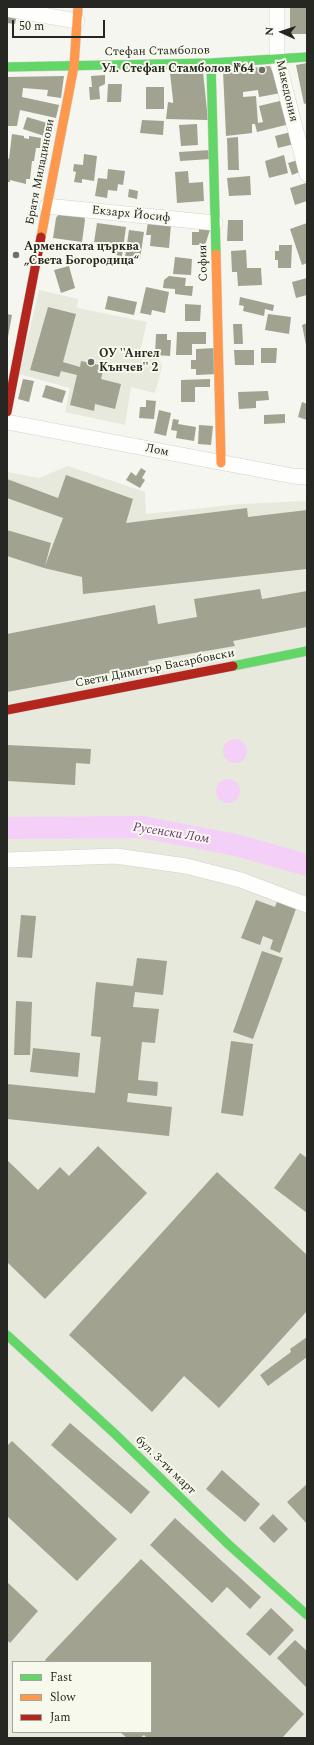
<!DOCTYPE html>
<html>
<head>
<meta charset="utf-8">
<style>
	body { margin:0 }
	#map { position:relative; width:314px; height:1745px; overflow:hidden; background:#f5f6f0; font-family:Spectral,serif }
	canvas { display:block }
	.frame { position:absolute; inset:0; border:8px solid #262723; pointer-events:none }
	.legend { position:absolute; left:12px; top:1661px; width:140px; height:72px; box-sizing:border-box; background:#f7f9ed; border:1px solid #a3a59c; margin:0; padding:5px 7px; list-style:none; font-size:12px; color:#262723 }
	.legend li { display:flex; align-items:center; gap:8px; height:20px }
	.legend b { width:20px; border:1px solid #a3a59c }
	.north { position:absolute; left:262px; top:12px; width:40px; height:40px; -webkit-text-stroke:3px #f7f9ed; paint-order:stroke; rotate:273deg; font-size:11px; font-weight:700; line-height:16px; text-align:center; color:#262723 }
	.north::after { content:''; display:block; margin:auto; width:14px; height:18px; background:#262723; clip-path:polygon(50% 0,100% 100%,50% 72%,0 100%) }
	.scale { position:absolute; left:12px; top:20px; width:93px; height:18px; box-sizing:border-box; border:2px solid #262723; border-top:0; padding-left:5px; font-size:12px; line-height:14px; white-space:nowrap; color:#262723; -webkit-text-stroke:3px #f7f9ed; paint-order:stroke }
</style>
</head>
<body>
<div id="map">
<canvas width="314" height="1745"></canvas>
<div class="frame"></div>
<ul class="legend">
<li><b style="height:5px;background:#63d668"></b>Fast</li>
<li><b style="height:5px;background:#ff974d"></b>Slow</li>
<li><b style="height:5px;background:#b3261e"></b>Jam</li>
</ul>
<div class="north">N</div>
<div class="scale">50 m</div>
</div>
<script>
const ctx = document.querySelector('canvas').getContext('2d');
ctx.lineJoin = 'round';
function fillPath(path, color) { ctx.fillStyle = color; ctx.fill(path, 'evenodd'); }
function strokePath(path, color, width, dash) { ctx.strokeStyle = color; ctx.lineWidth = width; ctx.lineCap = dash ? 'butt' : 'round'; ctx.setLineDash(dash || []); ctx.stroke(path); }
function write(font, color, halo, rows, align = 'center') {
  ctx.font = font + ' Spectral,serif'; ctx.lineWidth = 4; ctx.setLineDash([]); ctx.textBaseline = 'middle'; ctx.strokeStyle = halo; ctx.fillStyle = color; for (const [text, x, y, turn = 0] of rows) {
    ctx.save(); ctx.translate(x, y); ctx.rotate((+turn || 0) * Math.PI / 180); ctx.textAlign = isNaN(turn) ? turn : align; if (halo) ctx.strokeText(text, 0, 0); ctx.fillText(text, 0, 0); ctx.restore();
  }
}
const built = new Path2D(`
	M39 290 78 299 77 308 147 322 139 355 158 357 162 367 155 393 131 387 125 425 65 412 70 388 19 374Z
	M68 466 145 492 146 514 240 504 307 501V1738H7V472L39 478ZM13 1662H151V1732H13Z`);
const water = new Path2D(`
	M223 751a12 12 0 1 1 24 0a12 12 0 1 1-24 0Z
	M216 791a12 12 0 1 1 24 0a12 12 0 1 1-24 0Z`);
const river = new Path2D(`
	M7 828 142 827 236 845 307 865`);
const building = new Path2D(`
	M290 7H307V34H290Z
	M7 12 17 14 15 24 7 23Z
	M307 63 306 79 307 103 304 104 296 65Z
	M270 66 281 93 259 97 258 90 243 92V97L256 96 258 123 263 122 259 106 284 100 290 124 257 132 255 124H252V133L226 136 223 71Z
	M203 72 208 120 166 119 168 102 173 103V100L170 73Z
	M105 75V84L99 87 100 99 90 100 89 87H92L91 76Z
	M64 76 61 98 47 96 48 90 23 88 22 97 59 105 56 118 20 110 17 126H7V77Z
	M108 84H122L121 102H107Z
	M146 87H164V109H146Z
	M27 117 54 125 50 138 23 129Z
	M142 120 164 121 163 135 140 133Z
	M197 124 198 145 181 146 179 125Z
	M291 132 294 144 278 148 275 136Z
	M12 134 24 136V138L29 139V136L41 138 40 148H36L34 161H32L30 179H26V184L10 180V182H7V158L9 159Z
	M238 137 239 170H228L227 138Z
	M210 150 211 159 180 161 179 152Z
	M84 154 97 156 94 181 82 179V183L74 182 76 172 73 171 74 164 83 165Z
	M284 155 288 173 269 178 265 161Z
	M298 160 302 171 292 175 288 163Z
	M108 169 125 171 123 185 118 184 117 191 108 190 107 198 95 196 98 178 107 179Z
	M188 171 189 183 203 182 204 201 177 203 175 172Z
	M250 176 251 195 229 196 227 178Z
	M306 183 307 201 295 205 290 188Z
	M129 189 138 191 137 199 128 197Z
	M60 212 84 217 85 220 82 242 53 238 56 218Z
	M228 220H243V241H227Z
	M148 222 171 224 169 248 150 246 151 235H146Z
	M97 223 126 227 122 256 110 254 111 245 94 242Z
	M307 223V263L302 265 290 229Z
	M199 224H212L205 245H192V232H199Z
	M129 230 144 232 140 259 125 257Z
	M279 245H292L291 268H278V260H275V251H279Z
	M246 250 247 268H261L262 285 238 286 237 272H232L231 251Z
	M175 257 192 259 191 275 173 274Z
	M69 266 75 288 61 293 54 270Z
	M169 276 186 278 185 286H193L192 296 175 294V289L163 288 164 280Z
	M307 278V295L296 298 292 282Z
	M146 287 169 292 165 313 152 310 151 315 140 313Z
	M108 296 137 302 134 315 105 309Z
	M240 297 274 305 273 311 265 309 264 316 243 311 244 306 239 305Z
	M185 304 201 305 200 321H185Z
	M48 307 76 314 63 362 80 367 81 361 104 366 101 379 121 384 115 409 95 404 94 411 70 405 77 375 61 371 59 377 30 370Z
	M7 314 12 315 8 337H7Z
	M268 314 291 317 289 334 265 330Z
	M307 323V345H306L302 325Z
	M233 324H242L243 344H234Z
	M177 332H206V344H192V355H176Z
	M156 334H167V340H171L170 356 155 355Z
	M216 348 217 374 196 375V369H191V360H196V349Z
	M261 348H277L276 363H261Z
	M234 350H254V365H235Z
	M23 379 34 381 29 402 18 399Z
	M210 379V387H195V402H181V380Z
	M46 385 66 391 62 403 42 397Z
	M268 391 269 400 256 401V408L239 409 238 392Z
	M146 400 156 401 154 419 139 418 140 407H146Z
	M302 402 307 404V420L298 417Z
	M159 410 171 413 166 436 154 433Z
	M285 414V423L264 424V415Z
	M173 419 179 420 178 424 196 427 194 441 176 438 177 431 171 430Z
	M199 425 213 426 211 445 198 444Z
	M141 468 146 471 142 478 145 480 140 488 126 480 131 472 136 476Z
	M66 475 133 499 126 523 247 508 248 517 307 510V569L83 594 82 577 44 568 7 556V530L51 543 45 566 63 518 7 498V479L58 498Z
	M260 589 262 599 307 591V627L233 641 235 646 148 661 149 666 7 692V634L155 605 158 624 197 617 194 599Z
	M7 745 91 749 90 764 76 763 75 785 7 781Z
	M278 899 297 906 280 953 270 949 273 940 263 936 260 945 241 938 256 900 275 907Z
	M21 915 36 916 32 958 17 957Z
	M262 951 283 958 253 1039 233 1032Z
	M137 958 167 961 163 995 135 992 133 1007 159 1009 155 1043 142 1042 138 1080 158 1082 157 1096 128 1093 127 1102 172 1107 169 1136 7 1119V1084L95 1093 101 1037 91 1036 96 982 133 986Z
	M16 1001 32 1002 30 1055H14Z
	M231 1041 253 1044 243 1116 221 1113Z
	M33 1048 80 1053 78 1077 30 1072Z
	M98 1146 147 1193 45 1299 7 1262V1160L38 1190 60 1167 69 1176Z
	M300 1153 307 1158V1213L274 1188Z
	M217 1172 307 1255V1311L219 1408 184 1376 152 1412 69 1335Z
	M307 1337V1357L268 1386 260 1375 291 1352 290 1349Z
	M70 1423 150 1492 131 1514 51 1445Z
	M12 1441 117 1539 77 1581 7 1516V1446Z
	M222 1470 260 1504 245 1522 206 1489Z
	M307 1484V1524L287 1502Z
	M273 1514 288 1529 274 1543 259 1528Z
	M175 1518 261 1597 250 1609 227 1587 212 1603 150 1545Z
	M141 1559 304 1714 282 1738H147L144 1735 140 1738H127L120 1732H151V1662H47L45 1660Z
	M7 1582 38 1611 10 1643 7 1640Z
	M271 1608 294 1630 270 1656 246 1634Z
	M295 1640 307 1651V1688L277 1658Z`);
const street = new Path2D(`
	M277 7V58L307 174
	M7 9 77 21
	M47 206 215 223
	M7 422 293 476 307 477
	M7 860 116 856 186 866 241 880 307 905`);
const fast = new Path2D(`
	M211 63 216 254
	M7 67 211 63 307 57
	M233 666 307 651
	M7 1335 114 1433 228 1544 307 1615`);
const slow = new Path2D(`
	M41 237 74 66 78 7
	M216 254 221 463`);
const jam = new Path2D(`
	M7 412 41 237
	M7 710 233 666`);
const markers = [
	[262,70,4,"#6e6f6b"],
	[16,255,4,"#6e6f6b"],
	[91,362,4,"#6e6f6b"]
];
const streetNames = [
	["Стефан Стамболов",157,52,-1],
	["Македония",286,91,77],
	["Братя Миладинови",41,172,-79],
	["Екзарх Йосиф",131,215,6],
	["София",204,263,-91],
	["Лом",157,451,11],
	["Свети Димитър Басарбовски",155,669,-11],
	["бул. 3-ти март",165,1466,44]
];
const poiNames = [
	["Ул. Стефан Стамболов №64",254,70,"right"],
	["Арменската църква",24,248],
	["„Света Богородица“",24,262],
	["ОУ ''Ангел",99,355],
	["Кънчев'' 2",99,369]
];
const waterNames = [
	["Русенски Лом",171,834,9]
];
fillPath(built, '#e7e9dc');
fillPath(water, '#f4cff8');
strokePath(river, '#f4cff8', 22);
fillPath(building, '#a1a290');
strokePath(street, '#d1d2cd', 16);
strokePath(fast, '#d1d2cd', 10);
strokePath(slow, '#d1d2cd', 10);
strokePath(jam, '#d1d2cd', 10);
strokePath(street, '#fefefd', 15);
strokePath(fast, '#63d668', 9);
strokePath(slow, '#ff974d', 9);
strokePath(jam, '#b3261e', 9);
for (const [x, y, r, color] of markers) { const dot = new Path2D(); dot.arc(x, y, r, 0, 2 * Math.PI); ctx.fillStyle = color; ctx.fill(dot); strokePath(dot, '#f7f9ed', 1.5); }
write('12px', '#262723', '#f7f9ed', streetNames);
write('bold 12px', '#262723', '#f7f9ed', poiNames, 'left');
write('italic 13px', '#6e3179', '#f7f9ed', waterNames);
</script>
</body>
</html>
